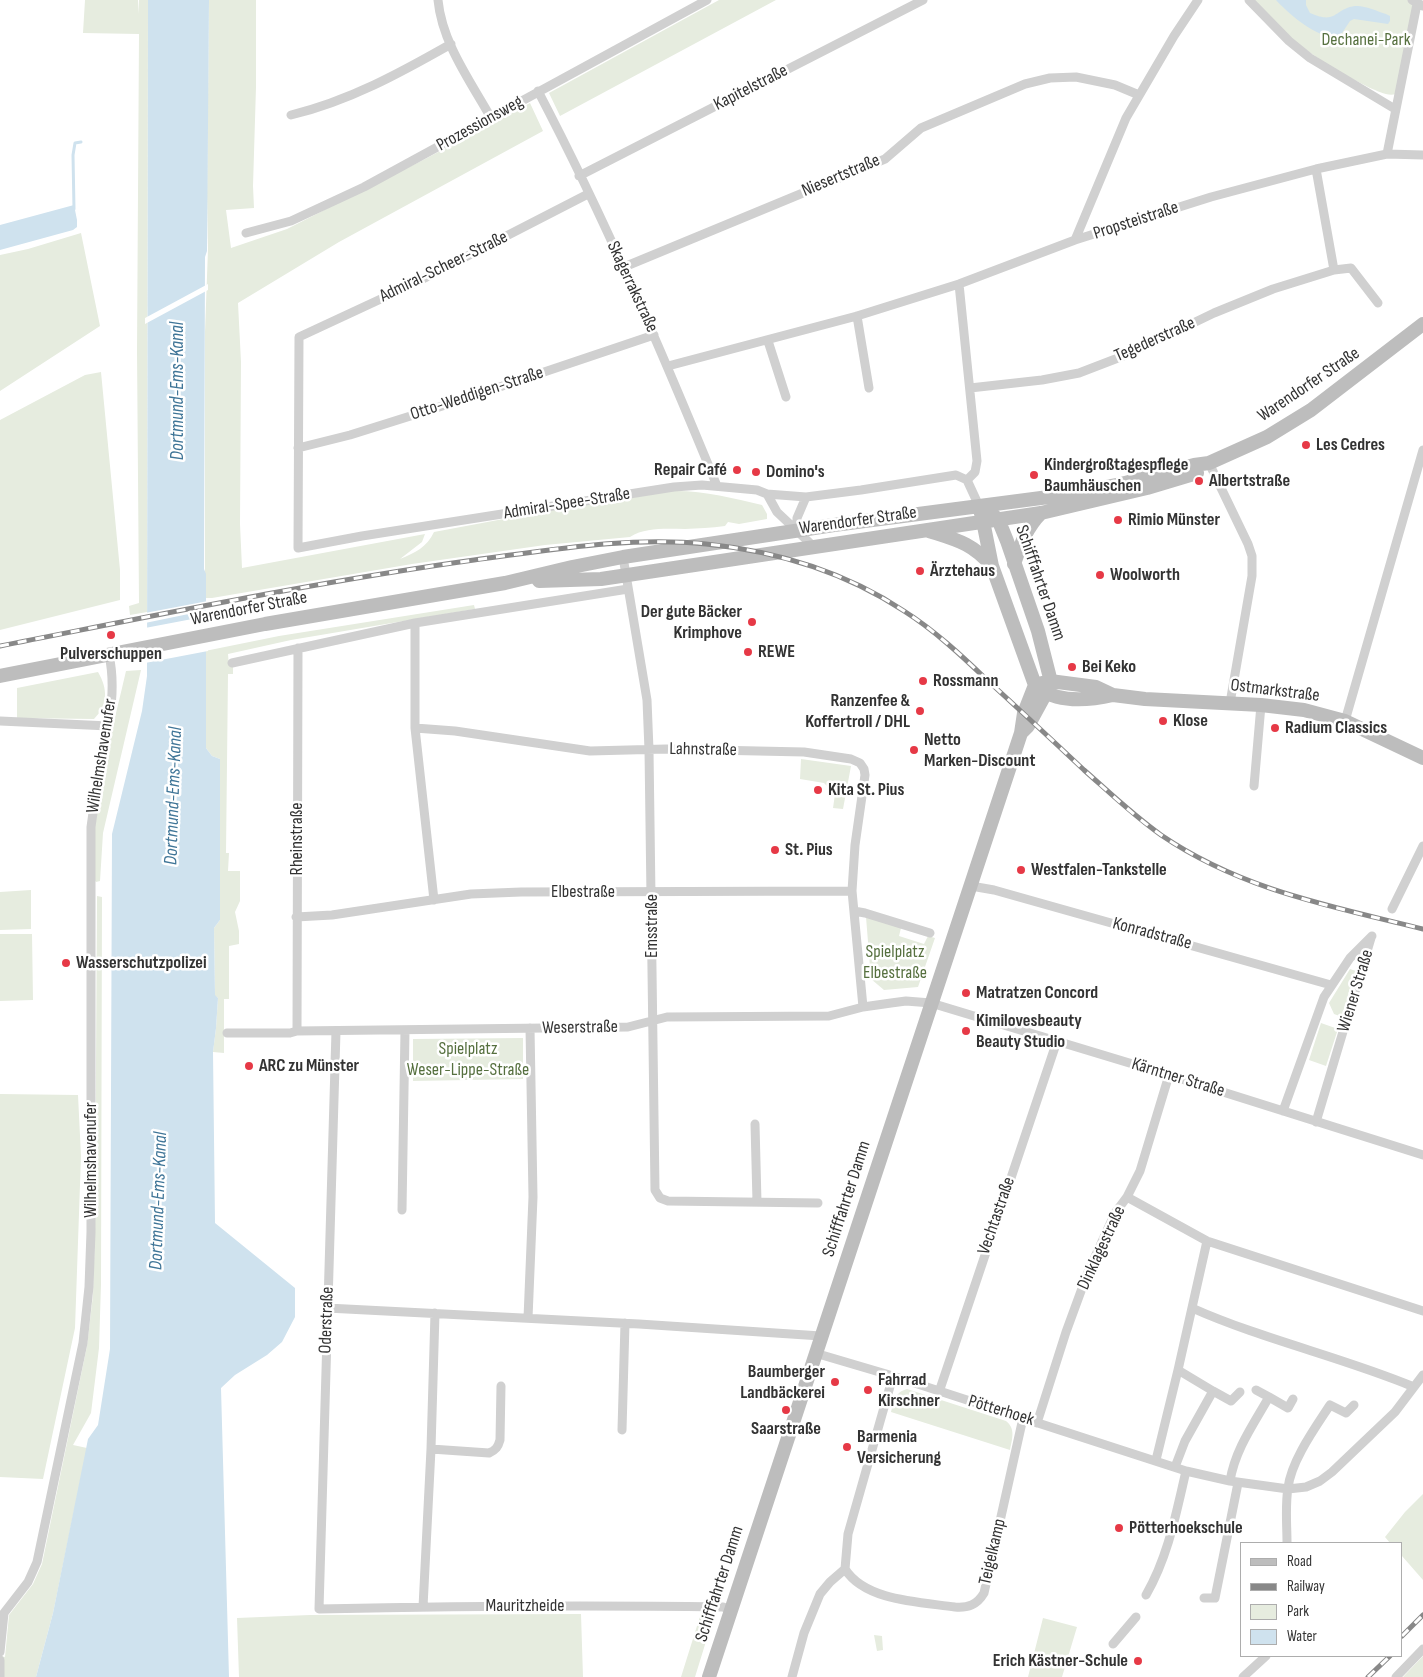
<!DOCTYPE html>
<html>
<head>
<meta charset="utf-8">
<style>
	body { margin:0 }
	#map { position:relative; width:1423px; height:1677px; overflow:hidden; background:#fff; font-family:"Sofia Sans Condensed",sans-serif }
	canvas { display:block }
	.legend { position:absolute; left:1240px; top:1542px; width:162px; height:115px; box-sizing:border-box; background:#fff; border:1px solid #adadad; margin:0; padding:6px 9px; list-style:none; font-size:15px; color:#333 }
	.legend li { display:flex; align-items:center; gap:10px; height:25px }
	.legend b { width:25px; border:1px solid #adadad }
</style>
</head>
<body>
<div id="map">
<canvas width="1423" height="1677"></canvas>
<ul class="legend">
<li><b style="height:6px;background:#bdbdbd"></b>Road</li>
<li><b style="height:6px;background:#888"></b>Railway</li>
<li><b style="height:14px;background:#e6ecdf"></b>Park</li>
<li><b style="height:14px;background:#cfe2ee"></b>Water</li>
</ul>
</div>
<script>
const ctx = document.querySelector('canvas').getContext('2d');
ctx.lineJoin = 'round';
function fillPath(path, color) { ctx.fillStyle = color; ctx.fill(path, 'evenodd'); }
function strokePath(path, color, width, dash) { ctx.strokeStyle = color; ctx.lineWidth = width; ctx.lineCap = dash ? 'butt' : 'round'; ctx.setLineDash(dash || []); ctx.stroke(path); }
function write(font, color, halo, rows, align = 'center') {
  ctx.font = font + ' "Sofia Sans Condensed",sans-serif'; ctx.lineWidth = 5; ctx.setLineDash([]); ctx.textBaseline = 'middle'; ctx.strokeStyle = halo; ctx.fillStyle = color; for (const [text, x, y, turn = 0] of rows) {
    ctx.save(); ctx.translate(x, y); ctx.rotate((+turn || 0) * Math.PI / 180); ctx.textAlign = isNaN(turn) ? turn : align; if (halo) ctx.strokeText(text, 0, 0); ctx.fillText(text, 0, 0); ctx.restore();
  }
}
const green = new Path2D(`
	M85 0H138L139 14V0H148L147 612 130 615 129 606 139 603 137 351 139 34 83 33Z
	M209 0H256V87L253 186 254 208 226 210 231 248 287 229 427 158 530 103 543 131 339 242 238 303 241 362 240 524 242 568 425 534 422 542 400 559C415 553 427 547 434 532L546 511 671 491C702 490 732 498 762 505L767 514V519L739 524 728 522 725 526C711 528 698 528 685 529 666 529 646 527 630 537L545 545 412 564 212 598H205V332L208 249 207 195Z
	M719 0H776L560 116 549 93Z
	M1254 0H1410L1414 4 1396 94C1388 97 1378 91 1370 88 1342 74 1313 57 1289 36 1277 25 1266 12 1254 0Z
	M81 233 100 326 0 391V255L28 249Z
	M101 372 120 570V600L0 630V420L85 375Z
	M474 605 475 609 291 640 228 654 229 666H233V674H228L226 853H229L228 871H240V901L235 912 239 931V944L229 946V999H224V1053L213 1052 216 1028 218 998 215 996 214 928 220 920V759L212 756 206 748 205 651 279 636Z
	M141 670 103 833 100 881 96 882 93 877C94 860 92 843 94 826 100 774 114 723 126 671Z
	M98 672C108 689 108 705 94 719L17 718V688Z
	M801 759 851 766 843 809 833 808 835 794 824 783 800 779Z
	M31 890V929L0 930V892Z
	M97 896 102 897 101 1284 99 1348 91 1413 73 1445 87 1448 53 1613 36 1677H0V1656L5 1657 9 1615 33 1584 42 1564 87 1346 93 1295 95 1232Z
	M866 917 901 928 899 936 924 944 928 936 935 938 918 987 884 990 871 979Z
	M0 934H32L33 1000 0 1001Z
	M1350 969 1359 972 1345 1018 1334 1014 1329 1003Z
	M1321 1023 1338 1029 1326 1066 1309 1060Z
	M523 1038V1079L413 1081V1039Z
	M0 1094 78 1095 81 1156 75 1328 43 1479 0 1477Z
	M907 1389 1006 1421C1016 1429 1012 1439 1010 1450L891 1412C894 1401 895 1392 907 1389Z
	M1423 1494V1580L1402 1556V1543H1390L1385 1537 1405 1512Z
	M716 1609 695 1677H681L702 1610Z
	M581 1614 583 1677H239L237 1618 310 1615Z
	M1043 1618 1077 1627 1062 1677H1028Z
	M874 1635 882 1636 883 1650 877 1651Z
	M1423 1656V1677H1403Z`);
const water = new Path2D(`
	M148 0H209L207 251 205 257 204 569 206 574V748L212 756 220 759V920L214 928 215 995 218 998 216 1028 213 1052 215 1223 295 1288V1317L282 1342 267 1355 235 1375 221 1388 229 1677H36L53 1613 88 1439 98 1425 110 1349 112 834 142 711 147 676Z
	M1276 0H1306V5L1310 13C1337 25 1334 9 1355 6 1364 5 1377 11 1386 14L1390 16V21L1388 24 1354 19 1350 21 1342 33C1339 34 1335 36 1331 36 1314 36 1287 12 1276 0Z
	M74 205 77 220V227L73 230 0 250V225Z`);
const pier = new Path2D(`
	M208 284V290L145 324V318Z
	M208 601V610L145 623V613Z
	M208 616V651L145 663V628Z`);
const stream = new Path2D(`
	M74 209 73 155 75 143 81 142`);
const street = new Path2D(`
	M438 0C442 43 471 82 491 118
	M1249 0 1289 41 1310 58 1395 109
	M1412 0 1423 6
	M538 91C605 219 662 352 717 486
	M291 115C349 101 400 73 451 44
	M1387 154 1417 4
	M1316 169 1334 270
	M579 176 923 0
	M588 194 413 284 299 337 298 548 362 536 674 487 702 485 757 490 767 494 806 497 861 490 956 475 967 480 979 506
	M246 233 291 221 364 187 707 0
	M1075 240 1126 118 1174 36 1198 0
	M624 267 885 159 921 128 1025 84 1050 78 1076 77 1115 85 1139 95
	M959 284 977 461 975 472 967 480
	M857 316 869 388
	M768 341 786 397
	M668 366 857 316 959 284 1075 240 1211 197 1316 169 1387 154 1423 155
	M970 388 1042 380 1079 373 1131 353 1214 313 1273 289 1334 270 1351 268 1378 303
	M298 448 350 435 455 402 654 335
	M1209 463 1248 544 1252 556V576L1230 703
	M767 494 777 512 813 546
	M797 531V518L806 497
	M623 557 647 700 649 750 655 1190 660 1198 668 1201 818 1203
	M415 623V728L434 900
	M232 663 415 623 628 589
	M0 721 109 726
	M1345 721 1423 450
	M415 728 455 731 590 751 666 749 804 752 851 759 860 763 864 769 865 775 855 845 852 891
	M1254 786 1261 705
	M971 886 994 890 1331 985
	M1392 909 1423 846
	M854 911 865 913 930 933
	M296 917 332 915 471 894 521 892 852 891 863 1007
	M297 1031 298 648
	M336 1031 319 1609C453 1606 588 1605 723 1607L731 1610
	M227 1033H290L297 1031 628 1027 667 1017 829 1016 863 1007 891 1003 906 1001 931 1003 1169 1075 1423 1155
	M1283 1111 1324 997 1350 958 1372 936
	M1316 1122 1371 938
	M755 1124 757 1202
	M1127 1197 1207 1241 1423 1311
	M402 1210 405 1030
	M327 1308 639 1324 821 1336
	M1192 1308C1264 1340 1342 1357 1414 1387
	M528 1318 533 1197 530 1028
	M815 1353 893 1376 1186 1471 1230 1481 1288 1489 1306 1487 1320 1481 1332 1472 1395 1412 1423 1375
	M1178 1370 1213 1391
	M1256 1390 1269 1397
	M939 1392 1057 1041
	M1037 1423 1066 1332 1088 1272 1115 1213 1127 1197 1140 1171 1169 1075
	M622 1430 625 1323
	M431 1449 489 1453C496 1450 498 1447 500 1440L501 1386
	M1156 1460 1178 1370 1207 1241
	M1175 1467 1185 1441 1213 1391 1231 1401 1240 1392
	M1230 1481C1235 1450 1253 1425 1269 1397L1288 1408 1293 1399
	M1287 1543C1287 1525 1285 1506 1288 1488 1291 1461 1315 1428 1330 1405L1346 1413 1354 1405
	M845 1569C865 1601 920 1602 955 1607 968 1608 977 1605 984 1593L1023 1418
	M1146 1595C1168 1557 1176 1514 1186 1471
	M1204 1598H1215L1238 1483
	M423 1607 431 1449 435 1313
	M1113 1644 1136 1617
	M0 1652 4 1613 28 1582 37 1562 83 1343 89 1287 91 1232V827C94 805 97 784 102 762 108 727 117 691 109 655
	M0 1660V1677
	M792 1677 804 1633 820 1594 830 1582 845 1569 848 1534 893 1376
	M1243 1677 1266 1656
	M1396 1677 1423 1649`);
const secondary = new Path2D(`
	M991 514 998 519 1007 541 1038 631 1050 678 1046 693 1028 726 1022 732
	M929 531C957 540 972 543 992 566
	M1014 564C1021 544 1026 528 1041 513
	M539 581 601 579 1041 513 1147 488 1197 473
	M0 676 265 624 505 583 572 567 623 557 834 525 1064 495 1121 484 1194 465 1209 463 1267 437 1311 410 1423 324
	M1035 685 1050 681 1096 687 1113 695 1145 699 1261 705 1304 710 1345 721 1423 758
	M1040 689C1060 703 1091 700 1113 695
	M709 1677 1021 733 1024 713 1035 685 992 566 983 521 979 506`);
const rail = new Path2D(`
	M0 646C158 615 315 582 474 560 551 550 629 536 706 544 776 551 845 572 904 611 934 630 961 655 987 680 1020 710 1052 740 1084 770 1109 792 1134 816 1161 835 1242 890 1330 906 1423 929
	M1402 1636 1423 1615
	M1368 1677 1390 1656`);
const markers = [
	[1306,445,5,"#e63946"],
	[737,470,5,"#e63946"],
	[756,472,5,"#e63946"],
	[1034,475,5,"#e63946"],
	[1199,481,5,"#e63946"],
	[1118,520,5,"#e63946"],
	[920,571,5,"#e63946"],
	[1100,575,5,"#e63946"],
	[752,622,5,"#e63946"],
	[111,635,5,"#e63946"],
	[748,652,5,"#e63946"],
	[1072,667,5,"#e63946"],
	[923,681,5,"#e63946"],
	[920,711,5,"#e63946"],
	[1163,721,5,"#e63946"],
	[1275,728,5,"#e63946"],
	[914,750,5,"#e63946"],
	[818,790,5,"#e63946"],
	[775,850,5,"#e63946"],
	[1021,870,5,"#e63946"],
	[66,963,5,"#e63946"],
	[966,993,5,"#e63946"],
	[966,1031,5,"#e63946"],
	[249,1066,5,"#e63946"],
	[835,1382,5,"#e63946"],
	[868,1390,5,"#e63946"],
	[786,1410,5,"#e63946"],
	[847,1447,5,"#e63946"],
	[1119,1528,5,"#e63946"],
	[1138,1661,5,"#e63946"]
];
const parkNames = [
	["Dechanei-Park",1366,40],
	["Spielplatz",895,952],
	["Elbestraße",895,973],
	["Spielplatz",468,1049],
	["Weser-Lippe-Straße",468,1070]
];
const streetNames = [
	["Kapitelstraße",751,88,-27],
	["Prozessionsweg",480,124,-29],
	["Niesertstraße",841,176,-23],
	["Propsteistraße",1136,221,-18],
	["Admiral-Scheer-Straße",444,267,-26],
	["Skagerrakstraße",632,287,65],
	["Tegederstraße",1155,340,-24],
	["Warendorfer Straße",1309,385,-34],
	["Otto-Weddigen-Straße",477,394,-18],
	["Admiral-Spee-Straße",567,504,-9],
	["Warendorfer Straße",858,521,-8],
	["Schifffahrter Damm",1040,583,71],
	["Warendorfer Straße",249,609,-11],
	["Ostmarkstraße",1275,691,7],
	["Lahnstraße",703,750,1],
	["Wilhelmshavenufer",102,756,-81],
	["Rheinstraße",297,839,-90],
	["Elbestraße",583,892],
	["Emsstraße",652,926,-90],
	["Konradstraße",1152,934,15],
	["Wiener Straße",1356,991,-73],
	["Weserstraße",580,1028,-1],
	["Kärntner Straße",1178,1078,17],
	["Wilhelmshavenufer",91,1160,-90],
	["Schifffahrter Damm",847,1199,-72],
	["Vechtastraße",997,1216,-71],
	["Dinklagestraße",1102,1248,-65],
	["Oderstraße",327,1320,-88],
	["Pötterhoek",1001,1411,17],
	["Teigelkamp",993,1552,-77],
	["Schifffahrter Damm",720,1584,-72],
	["Mauritzheide",525,1606]
];
const poiNames = [
	["Les Cedres",1316,445],
	["Kindergroßtagespflege",1044,465],
	["Baumhäuschen",1044,486],
	["Repair Café",727,470,"right"],
	["Domino's",766,472],
	["Albertstraße",1209,481],
	["Rimio Münster",1128,520],
	["Ärztehaus",930,571],
	["Woolworth",1110,575],
	["Der gute Bäcker",742,612,"right"],
	["Krimphove",742,633,"right"],
	["REWE",758,652],
	["Pulverschuppen",111,654,"center"],
	["Bei Keko",1082,667],
	["Rossmann",933,681],
	["Ranzenfee &",910,701,"right"],
	["Koffertroll / DHL",910,722,"right"],
	["Klose",1173,721],
	["Radium Classics",1285,728],
	["Netto",924,740],
	["Marken-Discount",924,761],
	["Kita St. Pius",828,790],
	["St. Pius",785,850],
	["Westfalen-Tankstelle",1031,870],
	["Wasserschutzpolizei",76,963],
	["Matratzen Concord",976,993],
	["Kimilovesbeauty",976,1021],
	["Beauty Studio",976,1042],
	["ARC zu Münster",259,1066],
	["Baumberger",825,1372,"right"],
	["Landbäckerei",825,1393,"right"],
	["Fahrrad",878,1380],
	["Kirschner",878,1401],
	["Saarstraße",786,1429,"center"],
	["Barmenia",857,1437],
	["Versicherung",857,1458],
	["Pötterhoekschule",1129,1528],
	["Erich Kästner-Schule",1128,1661,"right"]
];
const waterNames = [
	["Dortmund-Ems-Kanal",178,391,-90],
	["Dortmund-Ems-Kanal",174,796,-88],
	["Dortmund-Ems-Kanal",159,1201,-88]
];
fillPath(green, '#e6ecdf');
fillPath(water, '#cfe2ee');
fillPath(pier, '#fff');
strokePath(stream, '#cfe2ee', 3);
strokePath(street, '#d0d0d0', 9);
strokePath(secondary, '#bdbdbd', 14);
strokePath(rail, '#888', 5);
strokePath(rail, '#fff', 3, [9]);
for (const [x, y, r, color] of markers) { const dot = new Path2D(); dot.arc(x, y, r, 0, 2 * Math.PI); ctx.fillStyle = color; ctx.fill(dot); strokePath(dot, '#fff', 2); }
write('18px', '#56703f', '#fff', parkNames);
write('18px', '#333', '#fff', streetNames);
write('bold 18px', '#333', '#fff', poiNames, 'left');
write('italic 19px', '#3f7597', '#fff', waterNames);
</script>
</body>
</html>
